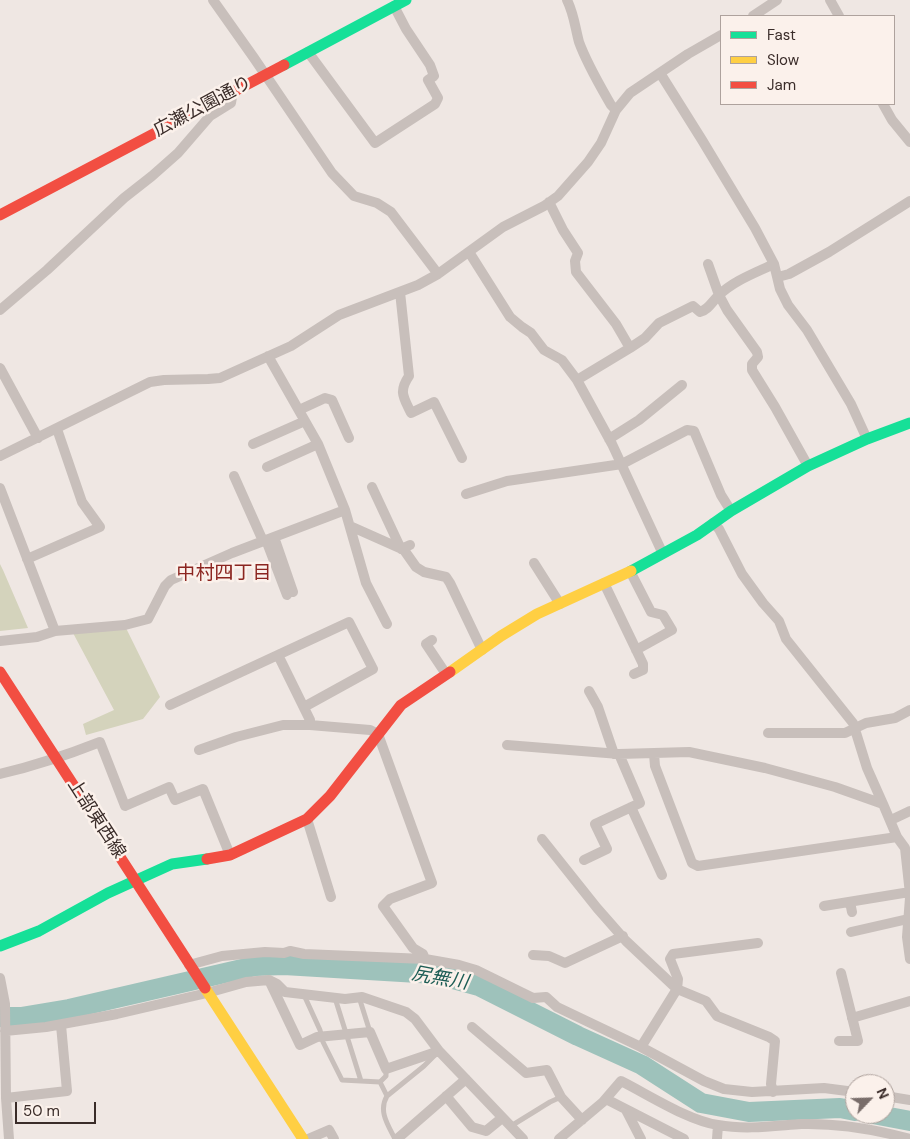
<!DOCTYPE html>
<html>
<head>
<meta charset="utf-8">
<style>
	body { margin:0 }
	#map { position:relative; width:910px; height:1139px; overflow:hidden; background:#efe7e3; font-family:"DM Sans",sans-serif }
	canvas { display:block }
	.legend { position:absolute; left:720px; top:15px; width:175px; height:90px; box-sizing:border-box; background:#fbf1eb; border:1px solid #aea29d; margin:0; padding:6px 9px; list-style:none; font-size:15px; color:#3a2c29 }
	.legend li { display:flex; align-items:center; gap:10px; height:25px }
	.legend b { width:25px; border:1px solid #aea29d }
	.north { position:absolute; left:845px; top:1074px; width:50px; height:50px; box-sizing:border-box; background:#fbf1eb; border:1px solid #aea29d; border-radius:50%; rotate:66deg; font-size:14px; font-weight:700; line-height:20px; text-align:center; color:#3a2c29 }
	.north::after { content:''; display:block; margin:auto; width:18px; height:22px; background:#796d6a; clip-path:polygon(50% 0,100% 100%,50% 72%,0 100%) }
	.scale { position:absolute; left:15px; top:1102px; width:81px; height:22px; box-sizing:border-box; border:2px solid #3a2c29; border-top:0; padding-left:6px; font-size:15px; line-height:18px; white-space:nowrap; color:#3a2c29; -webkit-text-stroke:4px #fbf1eb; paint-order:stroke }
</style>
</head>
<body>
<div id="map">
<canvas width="910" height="1139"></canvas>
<ul class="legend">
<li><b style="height:6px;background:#16e098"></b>Fast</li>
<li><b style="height:6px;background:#ffcf43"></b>Slow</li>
<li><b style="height:6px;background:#f24e42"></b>Jam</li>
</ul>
<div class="north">N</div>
<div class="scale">50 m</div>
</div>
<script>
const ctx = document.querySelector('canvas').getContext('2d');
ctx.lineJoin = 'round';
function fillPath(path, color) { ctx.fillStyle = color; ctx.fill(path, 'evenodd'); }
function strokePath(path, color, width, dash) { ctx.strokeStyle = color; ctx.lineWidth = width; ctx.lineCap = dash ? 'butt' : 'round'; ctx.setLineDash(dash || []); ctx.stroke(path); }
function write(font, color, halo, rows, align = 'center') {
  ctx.font = font + ' "DM Sans","Noto Sans JP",sans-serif'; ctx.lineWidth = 5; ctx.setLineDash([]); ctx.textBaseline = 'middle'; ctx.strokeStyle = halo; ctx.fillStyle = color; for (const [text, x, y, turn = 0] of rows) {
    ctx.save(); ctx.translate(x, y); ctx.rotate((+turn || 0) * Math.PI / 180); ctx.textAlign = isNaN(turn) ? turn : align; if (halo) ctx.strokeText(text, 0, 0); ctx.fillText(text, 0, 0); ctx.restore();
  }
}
const green = new Path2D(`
	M0 564 3 570 28 628 0 631Z
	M126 628 160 697 143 719 86 735 83 724 114 710 73 633Z`);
const river = new Path2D(`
	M0 1017H21L69 1009 255 966 284 965 435 974 479 986 578 1036 642 1065 701 1103 749 1112 840 1108 855 1111
	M873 1114 910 1121`);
const lane = new Path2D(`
	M304 995 320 1030 323 1042 342 1080 380 1082 387 1096 424 1066 435 1055
	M359 997 370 1032
	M335 998 361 1081
	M380 1082 386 1076V1069
	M387 1096C378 1111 388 1125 395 1139
	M511 1126 550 1102 561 1097`);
const street = new Path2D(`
	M213 0 254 58 332 173 354 196 377 203 391 212 438 274
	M567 0C574 14 575 27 579 42 587 64 599 84 611 105L616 110
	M830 0 839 16
	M753 16 777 0
	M308 52 375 143 435 104 438 98 428 80 434 76 430 65 406 29 394 6
	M660 73 702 140 755 228 774 264 780 289 788 305 807 330 851 404 867 439
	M883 104 892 120 910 142
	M549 202 563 230 578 253 575 261 576 272 616 324 630 348
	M469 252 510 317 522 327 531 333 544 350 562 360 577 380 612 444 662 552
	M708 264 719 295 727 310 757 352 758 357 752 364V370L775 407 808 466
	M778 277 789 274 829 252 910 201
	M400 292 409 376C398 392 404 398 411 413L434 402 462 458
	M0 310 47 270 124 198 152 176 178 153 210 116 231 103 233 91
	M268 356 318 444 345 510 366 583 387 624
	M0 368 38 438
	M577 380 630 348 645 338 659 323 693 306 700 312C708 310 712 302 718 296 733 281 755 273 774 264
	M299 410 325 398 332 400 349 438
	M609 439 639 420 682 385
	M253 444 305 421
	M0 456 150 382 164 380 208 379 220 378 291 346 339 315 418 285 438 274 503 227 544 206 558 196 588 162 601 143 616 110 630 93 688 54 721 35
	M267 467 318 444
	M234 476 263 541
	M372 487 401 549 410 545
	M0 488 55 631
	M466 494 507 481 622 464 687 430 694 431 721 495 731 511
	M713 523 719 529 742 574 763 603 779 621 786 639 853 723 867 768 883 804
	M350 526 404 550 416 567 424 572 446 577 450 583 482 650
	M274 537 293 592
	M266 540 287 595
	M27 559 100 527 82 502 57 429
	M534 563 560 604
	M630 571 651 612 663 615 672 630 636 650
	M604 583 643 664V670L634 674
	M432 640 426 644 446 674
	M0 641 37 637 55 631 125 625 148 619 165 586 171 580 232 553 345 510
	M278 655 310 720V725
	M589 691 598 707 614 754
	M170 705 349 622 373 669 304 707
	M768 733H845L866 723 895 718 910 710
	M507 745 619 754 689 752 765 768 835 787 883 804 897 837 905 848 910 894
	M199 750 236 737 283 725H310L370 730 378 734 432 883 390 899 383 906 413 948 423 954 425 959
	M654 754 655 766 692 863 698 866 897 837
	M0 774C34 766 67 755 100 742L125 806 169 787 175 800 203 789 230 855
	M631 807 662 875
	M307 819 331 897
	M891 820 910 811
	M542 839 597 908 626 941 677 989 706 1001 717 1016 769 1037 775 1041 771 1084 773 1092
	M584 860 607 849 595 824 640 803 619 754
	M910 898 907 937 910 959
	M850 902 852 912
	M824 906 910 892
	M851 932 908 919
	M533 955 549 956 565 963 623 936
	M189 965 222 956 265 952 284 953 290 951 304 954 425 959 459 965 476 970 533 998 546 997 557 1007 641 1047 704 1081 724 1089 752 1092 824 1088 855 1092
	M0 978 5 1004 6 1098 9 1139
	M269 980 300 1045 317 1037 370 1032 386 1069 439 1051
	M852 1018 910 1001
	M472 1027 526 1073 547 1070 561 1097 582 1120
	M5 1031 46 1027 117 1014 207 993 246 982 269 980 277 984 285 992 345 999 362 997 406 1012 415 1019 439 1051 523 1139
	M839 1041H858L841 973
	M641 1047 677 989 678 979 670 959 673 954 758 943
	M446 1096 472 1127 486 1131 502 1118
	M885 1096 910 1100
	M6 1098 67 1091 61 1025
	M606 1099 684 1139
	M626 1110 641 1139
	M308 1139 329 1130 334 1139
	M397 1139 466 1079
	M559 1139 603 1102 621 1081C649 1095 687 1120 718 1125 746 1130 773 1126 801 1124 838 1123 874 1129 910 1139
	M717 1139 718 1125`);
const fast = new Path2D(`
	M284 65 406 0
	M631 571 697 535 731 511 808 466 867 439 910 423
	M0 946 39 931 108 893 172 864 207 859`);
const slow = new Path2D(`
	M450 672 501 636 537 614 631 571
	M205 988 303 1139`);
const jam = new Path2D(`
	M0 215 284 65
	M0 672 205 988
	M207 859 230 855 307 819 330 796 401 705 450 672`);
const streetNames = [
	["広瀬公園通り",203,107,-28],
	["上部東西線",96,819,57]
];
const neighbourhoodNames = [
	["中村四丁目",224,574]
];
const waterNames = [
	["尻無川",440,979,10]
];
fillPath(green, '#d4d3bc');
strokePath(river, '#9ec2bb', 20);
strokePath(lane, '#c8bfbb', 5);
strokePath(street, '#c8bfbb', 10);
strokePath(fast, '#16e098', 11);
strokePath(slow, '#ffcf43', 11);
strokePath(jam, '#f24e42', 11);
write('18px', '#3a2c29', '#fbf1eb', streetNames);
write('19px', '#8b2520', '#fbf1eb', neighbourhoodNames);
write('italic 19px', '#1d5d55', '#fbf1eb', waterNames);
</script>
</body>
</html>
